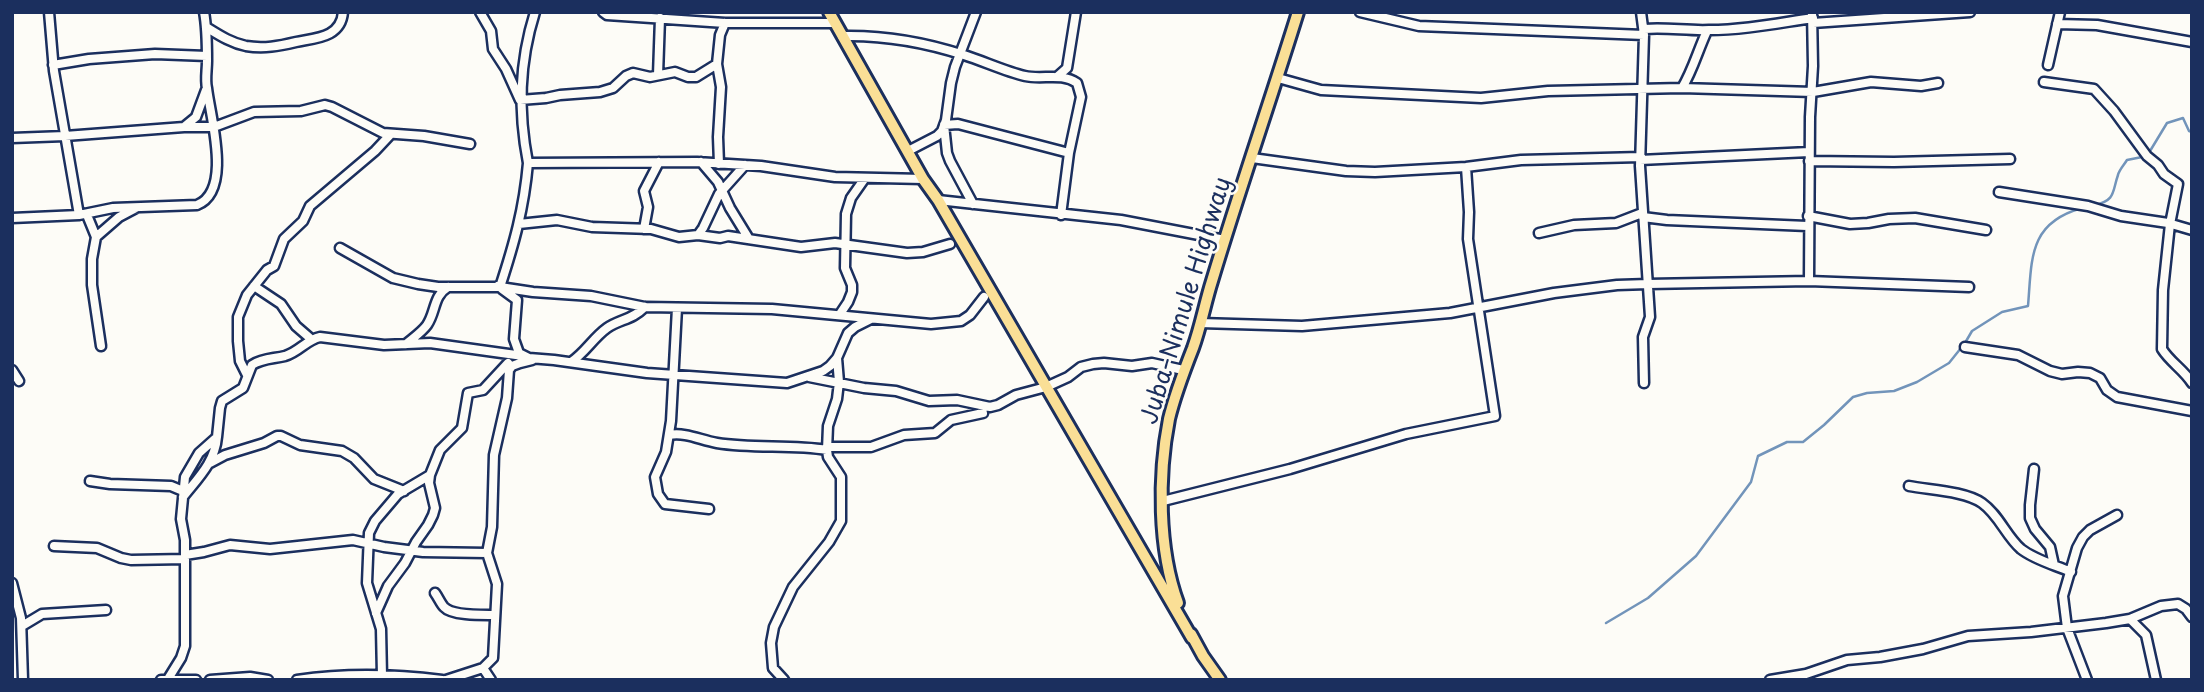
<!DOCTYPE html>
<html>
<head>
<meta charset="utf-8">
<style>
	body { margin:0 }
	#map { position:relative; width:2204px; height:692px; overflow:hidden; background:#fdfcf7; font-family:"Playpen Sans",sans-serif }
	canvas { display:block }
	.frame { position:absolute; inset:0; border:14px solid #1b2f5e; pointer-events:none }
</style>
</head>
<body>
<div id="map">
<canvas width="2204" height="692"></canvas>
<div class="frame"></div>
</div>
<script>
const ctx = document.querySelector('canvas').getContext('2d');
ctx.lineJoin = 'round';
function strokePath(path, color, width, dash) { ctx.strokeStyle = color; ctx.lineWidth = width; ctx.lineCap = dash ? 'butt' : 'round'; ctx.setLineDash(dash || []); ctx.stroke(path); }
function write(font, color, halo, rows, align = 'center') {
  ctx.font = font + ' "Playpen Sans",sans-serif'; ctx.lineWidth = 5; ctx.setLineDash([]); ctx.textBaseline = 'middle'; ctx.strokeStyle = halo; ctx.fillStyle = color; for (const [text, x, y, turn = 0] of rows) {
    ctx.save(); ctx.translate(x, y); ctx.rotate((+turn || 0) * Math.PI / 180); ctx.textAlign = isNaN(turn) ? turn : align; if (halo) ctx.strokeText(text, 0, 0); ctx.fillText(text, 0, 0); ctx.restore();
  }
}
const stream = new Path2D(`
	M2095 205C2116 200 2112 192 2118 175 2119 170 2124 165 2127 160L2147 156 2167 123 2183 118 2189 131 2192 132
	M1606 623 1648 598 1696 556 1751 482 1758 456 1787 442H1803L1824 425 1853 397 1867 393 1894 391 1917 382 1949 363 1965 343 1972 331 2002 312 2028 306C2032 259 2028 223 2082 208`);
const minor = new Path2D(`
	M49 12 54 71 79 215
	M480 12 491 31 493 49 506 69 520 100 546 98 560 95 600 92 613 88 626 76 633 73 650 77 675 72 688 77H696L717 64
	M535 12C519 63 518 111 528 163L697 162 761 166 835 177 923 179
	M603 12 607 15 725 23H835
	M1360 12 1419 26 1644 35
	M1641 12 1644 35 1640 166 1650 317 1643 337 1644 383
	M1813 23 1970 12
	M2057 24 2097 25 2192 42
	M206 27C219 35 231 43 246 46 264 49 279 46 296 42 315 38 341 38 343 12
	M1644 29C1667 27 1687 31 1709 30 1744 30 1778 23 1813 18
	M842 36C884 35 924 42 964 55 983 61 1007 72 1025 76 1043 80 1061 72 1077 83L1081 97 1069 153 1061 215
	M53 65 89 59 155 54 207 56
	M2048 65 2060 12
	M658 75 660 18
	M1058 76 1067 68 1076 12
	M1278 78 1321 90 1481 98 1548 91 1682 88 1813 92 1871 82 1921 86 1938 83
	M2044 82 2094 89 2114 111 2147 156 2158 165 2164 174 2178 184 2170 224 2163 290 2162 349C2170 362 2184 370 2192 383
	M1682 88C1693 70 1698 50 1707 31
	M185 126 196 117 206 90
	M12 138 65 136 184 127H214L254 112 301 111 325 105 332 107 383 133 424 136 470 144
	M908 151 937 136 942 131 946 120 951 83 955 67 976 12
	M1252 158 1346 171 1375 172 1466 167 1521 160 1641 157
	M1640 160 1809 152
	M1809 161 1894 162 2010 159
	M701 162 718 182 730 208 749 239
	M719 164 718 137 721 87 717 64 720 35 725 23
	M1999 192 2088 206 2121 216 2168 223 2192 230
	M938 200 1121 220 1225 240
	M973 204 950 161 947 153 944 125 958 124 1069 153
	M87 215 96 237 92 259V285L101 346
	M1808 216 1850 224 1868 223 1889 219 1915 218 1986 230
	M1643 217 1667 220 1807 226
	M12 218 79 215 113 208 197 205C233 191 210 116 207 88 205 80 207 70 207 61 207 45 207 28 204 12
	M519 224 557 220 592 227 651 229 679 237 698 235 720 238 728 236 801 247 835 243 907 253 923 252 950 244
	M644 229 648 207 644 191 659 162
	M1539 233 1574 225 1616 223 1642 213
	M698 235 703 228 719 194 745 165
	M96 237 119 217 136 208
	M340 248 393 278 418 284 438 287H500L533 292 591 296 645 307 772 309 931 324 961 321 970 315 984 297
	M1809 281 1810 117 1813 66 1812 12
	M254 286 281 304 296 326 311 339
	M498 286 500 287C514 244 524 209 528 163
	M502 289 517 300 514 339 519 353 529 358 554 360 647 373 787 383 823 371 830 366 837 358 848 333 855 327 871 319
	M677 308 671 421 666 452 655 477 658 494 665 504 709 509
	M840 314 848 302 852 292V285L845 268 846 214 851 198 865 178
	M1200 323 1302 326 1450 313 1554 293 1617 285 1648 284 1809 281 1969 287
	M406 344C413 338 422 332 427 325 436 312 433 296 448 287
	M1965 347 2018 355 2050 371 2062 374 2078 372 2090 373 2100 378 2107 390 2117 397 2192 411
	M571 362C585 353 593 338 607 328 620 319 632 320 645 307
	M12 370 19 381
	M247 375 240 361 238 341V317L247 295 267 270 274 266 284 239 303 221 310 206 375 151 390 135
	M809 377 864 388 896 391 929 401 957 400 990 407 998 405 1016 395 1046 387 1068 377 1081 367 1093 364 1104 363 1132 366 1152 363 1183 370
	M669 435C686 432 700 440 717 443 754 449 791 444 827 450
	M827 447H871L904 435 935 433 951 420 983 413
	M210 463 225 455 264 443 277 436H281L300 445 342 451 354 458 374 479 404 491
	M2034 469 2030 505V518L2035 529 2050 547 2054 565
	M90 481 110 484 171 486 183 491
	M1909 486C1929 490 1965 491 1982 503 1999 515 2006 536 2021 549 2035 560 2055 565 2071 572
	M183 497C198 478 215 462 217 437
	M1163 501 1290 469 1406 434 1495 416 1468 239 1469 212 1466 167
	M54 546 97 548 121 558 131 560 185 559
	M185 555 204 552 230 545 270 549 353 540 384 547 423 552 487 553
	M12 583 21 618 23 680
	M435 593C438 597 441 604 444 607 452 616 483 615 495 615
	M376 613 388 586 405 563 416 542 428 525 433 515 435 508 429 483 430 475
	M2130 619 2146 635 2156 680
	M22 626 42 614 106 610
	M483 668 491 680
	M382 676 381 629 367 583 369 533 375 521 398 494 430 475 440 450 462 428 468 393 483 390 508 363
	M168 679 181 658 185 646V540L181 519 185 477 199 453 217 437 220 408 222 401 243 388 252 365C263 358 273 359 285 356 299 352 306 340 320 337L384 345 430 343 523 356
	M161 680H196
	M210 680 250 677 268 680
	M297 680C344 673 395 674 442 680
	M446 680 483 668 493 658 497 584 487 553 492 527 494 455 507 398 509 370 512 366 520 363 532 360
	M784 680 773 668 771 643 774 627 793 587 829 542 841 521V477L828 457 827 450 828 426 837 399 839 382 837 358
	M1770 680 1806 674 1847 660 1880 657 1923 649 1968 636 2031 632 2106 623 2130 619 2161 606 2178 604 2186 609 2192 617
	M2087 680 2067 628 2063 596 2077 548 2083 537 2090 530 2117 515`);
const major = new Path2D(`
	M829 12 923 179 938 200 1192 638
	M1178 603C1158 549 1158 475 1169 419 1175 394 1184 371 1193 348 1201 326 1205 303 1212 281 1239 191 1270 102 1298 12
	M1191 634 1203 656 1220 680`);
const streetNames = [
	["Juba–Nimule Highway",1187,301,-73]
];
strokePath(stream, '#7294ba', 2.5);
strokePath(minor, '#1b2f5e', 13);
strokePath(major, '#1b2f5e', 16);
strokePath(minor, '#fdfcf7', 8);
strokePath(major, '#fadf96', 10);
write('24px', '#1b2f5e', '#fdfcf7', streetNames);
</script>
</body>
</html>
